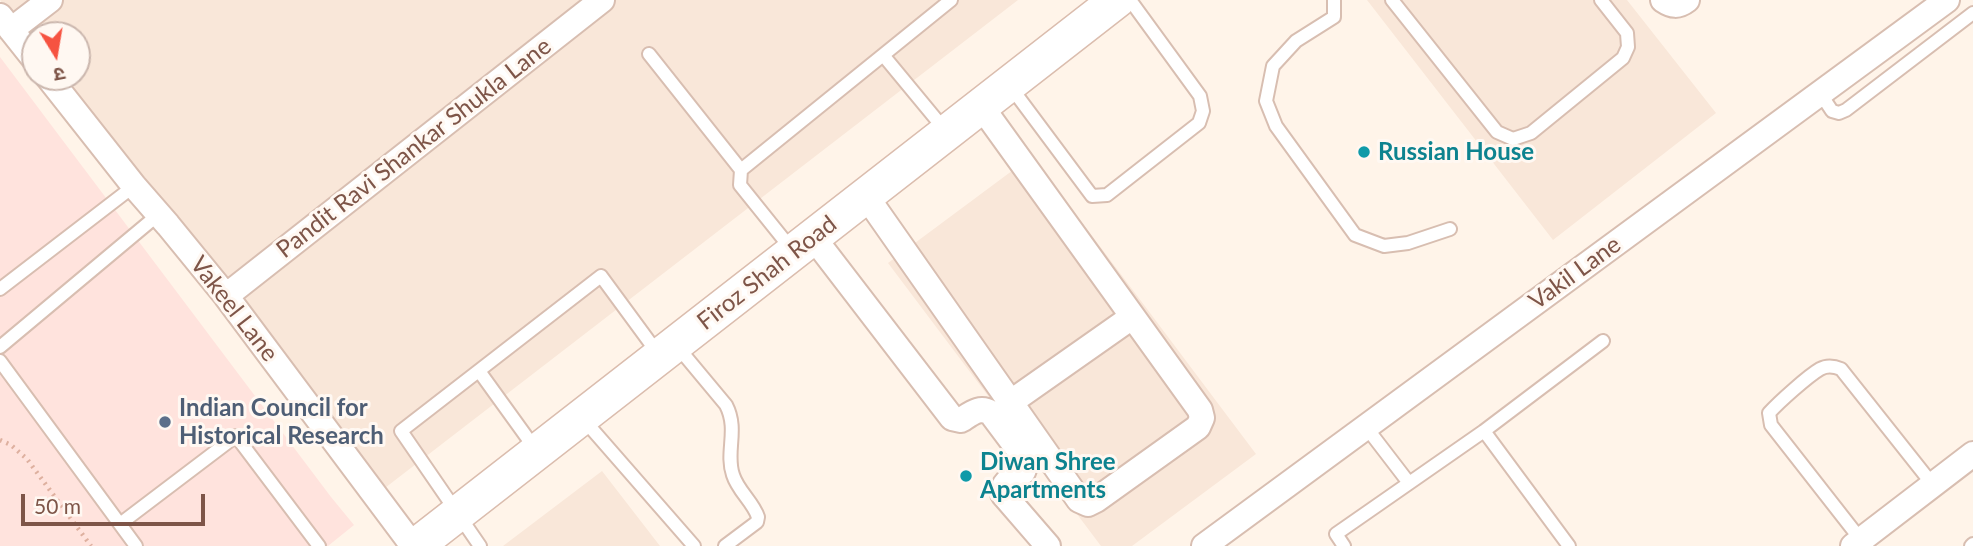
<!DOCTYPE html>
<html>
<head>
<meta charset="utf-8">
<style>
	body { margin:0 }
	#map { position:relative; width:1973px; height:546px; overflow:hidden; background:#fff4e9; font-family:Lato,"Noto Sans Devanagari",sans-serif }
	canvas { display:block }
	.north { position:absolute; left:21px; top:21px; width:70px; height:70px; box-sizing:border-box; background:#fff8f2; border:2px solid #cbb7ae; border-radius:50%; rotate:169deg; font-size:19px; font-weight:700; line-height:28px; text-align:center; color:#7e5548 }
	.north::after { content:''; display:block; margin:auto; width:24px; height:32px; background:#f65341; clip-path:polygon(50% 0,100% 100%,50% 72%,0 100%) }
	.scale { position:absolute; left:21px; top:494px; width:184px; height:32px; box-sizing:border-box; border:4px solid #7e5548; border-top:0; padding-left:9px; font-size:21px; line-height:24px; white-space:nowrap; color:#7e5548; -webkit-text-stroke:5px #fff8f2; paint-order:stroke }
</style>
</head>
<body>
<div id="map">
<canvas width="1973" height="546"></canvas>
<div class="north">उ</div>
<div class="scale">50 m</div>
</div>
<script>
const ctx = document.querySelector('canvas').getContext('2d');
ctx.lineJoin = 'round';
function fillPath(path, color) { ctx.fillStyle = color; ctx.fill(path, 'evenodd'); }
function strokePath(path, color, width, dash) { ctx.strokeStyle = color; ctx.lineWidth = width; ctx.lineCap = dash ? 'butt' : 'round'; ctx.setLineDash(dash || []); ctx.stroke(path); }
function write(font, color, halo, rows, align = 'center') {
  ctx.font = font + ' Lato,sans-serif'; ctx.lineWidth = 6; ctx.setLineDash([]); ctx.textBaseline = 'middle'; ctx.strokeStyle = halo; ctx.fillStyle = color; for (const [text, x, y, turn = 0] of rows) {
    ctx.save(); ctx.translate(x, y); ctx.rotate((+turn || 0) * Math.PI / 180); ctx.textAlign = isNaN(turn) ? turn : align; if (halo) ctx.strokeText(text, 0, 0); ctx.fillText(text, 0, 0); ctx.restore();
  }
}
const residential = new Path2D(`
	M0 0H1018L381 491 57 77H77V35H35V48Z
	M1367 0H1627L1716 113 1553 240Z
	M1032 156 1256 454 1132 546H1101L888 263Z
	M602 471 660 546H503Z`);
const commercial = new Path2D(`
	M0 57 331 497 354 525 328 546H0Z`);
const path = new Path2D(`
	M0 440 11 445 27 459 91 546`);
const lane = new Path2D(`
	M1334 0V17L1296 41 1273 66 1266 101 1276 126 1355 235 1384 246 1408 243 1450 229
	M1392 0 1497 132 1513 139 1531 133 1623 58 1628 47 1627 33 1601 0
	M649 54 741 170
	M883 55 945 130
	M1010 86 1092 196 1107 195 1199 123 1203 111 1200 96 1130 0
	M1820 93 1832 111 1839 113 1846 110 1973 13
	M793 251 740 185 741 170 951 0
	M0 289 134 186
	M676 345 726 405C739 430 725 452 733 475 738 491 753 502 758 517L757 522 725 546
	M0 347 159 214
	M0 361 136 546
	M479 371 536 450
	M584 420 694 546
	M1366 427 1409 483
	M1484 431 1603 341
	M120 524 236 436 319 546
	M1861 540 1771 425 1769 413C1779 402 1808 376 1820 369 1827 365 1834 366 1841 369L1933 485
	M480 546 401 431 601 276 659 355
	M1344 546 1336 534 1484 431 1569 546
	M1971 546 1973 544`);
const street = new Path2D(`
	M1663 0C1672 6 1678 7 1687 0
	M0 16 35 60
	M11 30 50 0
	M48 77 134 186 168 225 226 296 413 546
	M866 196 1079 500 1088 504 1096 500 1198 427 1202 418 1200 410 981 106
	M813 237 952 418 961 420C972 413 980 406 991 413L1027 461 1023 472C1013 478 1002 481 1003 494L1048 546
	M226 296 602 0
	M1011 402 1132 317
	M1204 546 1947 0
	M1853 546 1973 454`);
const secondary = new Path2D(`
	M416 546 1117 0`);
const markers = [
	[1364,152,7,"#0f9aa8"],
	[165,422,7,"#5c6f8a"],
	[966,476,7,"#0f9aa8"]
];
const streetNames = [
	["Pandit Ravi Shankar Shukla Lane",414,148,-38],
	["Firoz Shah Road",767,273,-38],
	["Vakil Lane",1575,273,-36],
	["Vakeel Lane",234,309,52]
];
const cultureNames = [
	["Russian House",1378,152],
	["Diwan Shree",980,462],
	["Apartments",980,490]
];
const serviceNames = [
	["Indian Council for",179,408],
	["Historical Research",179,436]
];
fillPath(residential, '#f9e7d9');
fillPath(commercial, '#ffe3dd');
strokePath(lane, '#d8beb1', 16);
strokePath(street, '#d8beb1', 28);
strokePath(secondary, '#dbbdae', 38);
strokePath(path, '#deb09f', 4.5, [2, 5]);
strokePath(lane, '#fff', 12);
strokePath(street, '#fff', 24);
strokePath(secondary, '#fff', 35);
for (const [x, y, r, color] of markers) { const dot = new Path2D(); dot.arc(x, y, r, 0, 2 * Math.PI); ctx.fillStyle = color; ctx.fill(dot); strokePath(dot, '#fff8f2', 2.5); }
write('24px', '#7e5548', '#fff8f2', streetNames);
write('bold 24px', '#0d838f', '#fff8f2', cultureNames, 'left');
write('bold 24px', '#4e5e75', '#fff8f2', serviceNames, 'left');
</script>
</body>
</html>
